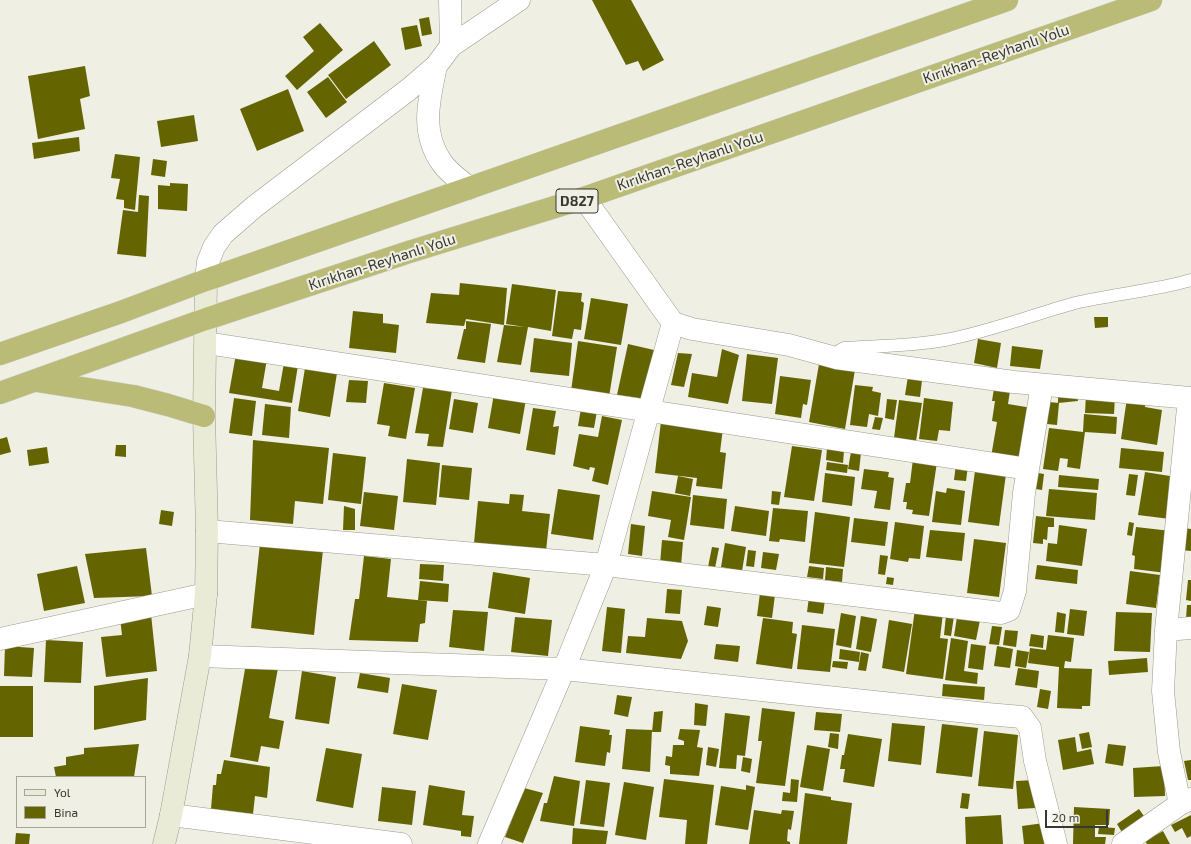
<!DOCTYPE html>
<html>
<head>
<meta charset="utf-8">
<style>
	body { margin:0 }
	#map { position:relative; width:1191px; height:844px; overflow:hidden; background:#efefe3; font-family:"Exo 2",sans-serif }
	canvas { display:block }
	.legend { position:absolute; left:16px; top:776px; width:130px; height:52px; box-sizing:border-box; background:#efefe3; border:1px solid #a6a69d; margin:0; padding:5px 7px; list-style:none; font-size:12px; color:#383833 }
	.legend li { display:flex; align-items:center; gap:8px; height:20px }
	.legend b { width:20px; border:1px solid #a6a69d }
	.scale { position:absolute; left:1045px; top:810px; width:63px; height:18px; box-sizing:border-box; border:2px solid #383833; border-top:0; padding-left:5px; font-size:12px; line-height:14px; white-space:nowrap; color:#383833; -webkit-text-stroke:3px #efefe3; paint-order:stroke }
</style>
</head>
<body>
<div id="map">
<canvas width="1191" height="844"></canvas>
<ul class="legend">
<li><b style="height:5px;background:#eaebd6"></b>Yol</li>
<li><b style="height:11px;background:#646501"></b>Bina</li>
</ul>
<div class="scale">20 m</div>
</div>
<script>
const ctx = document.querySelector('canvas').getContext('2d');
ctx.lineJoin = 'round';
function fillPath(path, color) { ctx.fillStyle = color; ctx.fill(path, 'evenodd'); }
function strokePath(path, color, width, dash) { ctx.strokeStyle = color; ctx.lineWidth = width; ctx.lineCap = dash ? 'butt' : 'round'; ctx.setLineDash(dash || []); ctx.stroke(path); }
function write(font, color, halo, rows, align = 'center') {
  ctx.font = font + ' "Exo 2",sans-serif'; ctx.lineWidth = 4; ctx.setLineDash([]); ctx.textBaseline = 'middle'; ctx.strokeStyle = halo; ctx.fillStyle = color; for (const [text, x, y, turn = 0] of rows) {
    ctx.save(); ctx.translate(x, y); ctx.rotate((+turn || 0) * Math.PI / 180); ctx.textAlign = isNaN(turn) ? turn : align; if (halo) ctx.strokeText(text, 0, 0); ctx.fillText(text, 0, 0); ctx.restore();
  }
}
const building = new Path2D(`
	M592 0H631L664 60 643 71 638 61 626 65Z
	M429 17 432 34 422 36 419 19Z
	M320 23 343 50 297 90 285 76 314 51 303 37Z
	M417 25 422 46 405 50 401 28Z
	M374 41 391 65 346 99 328 75Z
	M85 66 90 96 80 99 85 129 38 139 28 76Z
	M328 77 347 102 326 118 307 92Z
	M288 89 304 131 257 151 240 109Z
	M194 115 198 141 161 147 157 121Z
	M79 137 80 151 34 159 32 143Z
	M115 154 140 157 135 210 124 208V200L116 199 120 179 111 178Z
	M153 159 167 161 165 177 151 175Z
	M170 183 188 184 187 211 158 209V185L170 186Z
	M139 195 149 196 146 257 117 254 123 210 138 212Z
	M460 283 507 288 504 325 466 319 464 326 426 323 431 293 459 295Z
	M512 284 556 290 551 331 528 327 521 365 497 362 504 325 525 327 506 324Z
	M558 291 582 293 581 301 584 303 581 330 574 329 572 339 552 336Z
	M591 298 628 304 621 345 584 339Z
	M353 311 383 314V323L399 325 396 353 349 348Z
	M1094 317H1108V327L1095 328Z
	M466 321 491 324 485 363 457 359 464 329H466Z
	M534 338 572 343 569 376 530 372Z
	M978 339 1001 343 997 368 974 363Z
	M578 341 617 347 609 397 571 391Z
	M628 344 654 350 646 399 617 395Z
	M1012 346 1043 350 1040 369 1010 366Z
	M722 349 739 355 728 404 688 397 692 373 717 377Z
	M678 353 692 354 684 387 671 385Z
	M236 354 267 359 262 388 279 391 284 363 298 365 292 403 229 393Z
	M747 354 778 358 772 404 742 401Z
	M819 364 855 370 845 429 809 422Z
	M305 368 337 373 330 417 298 411Z
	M909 370 923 372 920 397 905 395Z
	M780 376 811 380 807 405 803 404 801 418 775 414Z
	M349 380 368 381 366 403 346 402Z
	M995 382 1011 384 1008 404 1032 408 1023 462 991 457 997 422 992 421 995 401H992Z
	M384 383 415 388 406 439 388 436 390 426 377 424Z
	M855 385 873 387 872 391 881 393 878 416 869 414 867 427 850 425Z
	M423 388 452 390 443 447 427 446 429 434 415 433Z
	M1077 392 1078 401 1058 403V394Z
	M494 394 526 399 520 434 488 428Z
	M1086 394 1115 396 1114 414 1085 413Z
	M234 398 256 401 252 436 229 433Z
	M924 398 953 402 950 431 939 430 937 441 919 439Z
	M1127 398 1146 400 1145 407 1162 410 1157 445 1121 439Z
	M454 399 478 403 473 433 449 429Z
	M887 399 897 400 894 420 885 418Z
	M899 400 922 403 916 441 894 438Z
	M1049 402 1059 403 1057 425 1047 424Z
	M265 404 291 407 289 438 262 435Z
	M533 408 556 411 553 427 559 426 555 455 526 450Z
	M581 408 597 411 594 428 578 426Z
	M1084 414 1117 417 1116 434 1085 432 1080 469 1067 467 1068 459 1060 458 1058 471 1043 469 1049 428 1083 432Z
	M602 416 622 420 608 485 592 481 595 468 590 467 589 470 573 466 579 434 598 437Z
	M875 417 883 418 880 430 872 429Z
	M661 421 723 428 720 452 726 453 722 489 696 486 697 478 655 473Z
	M7 437 11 452 0 455V439Z
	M253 440 329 448 323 504 295 501 293 524 250 520Z
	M116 445H126V457L115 456Z
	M792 446 822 450 814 501 784 497Z
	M47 447 49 463 29 466 27 450Z
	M827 448 844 451 843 463 826 460Z
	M1121 448 1164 452 1162 472 1119 468Z
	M851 452 861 453 859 471 848 469Z
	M333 453 366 457 361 504 328 500Z
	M407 459 440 463 436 505 403 502Z
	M913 459 937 462 929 516 912 514 913 510 906 509 907 502H903L906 483H910Z
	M827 462 848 465 847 473 826 470Z
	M956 464 968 466 966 481 954 480Z
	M442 465 472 468 469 500 439 497Z
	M864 469 889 472 888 477 894 478 890 510 874 508 877 491 861 489Z
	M975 471 1006 474 999 526 968 522Z
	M1032 472 1044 474 1042 490 1029 488Z
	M1145 472 1176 477 1170 519 1138 515Z
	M825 473 855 477 852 506 822 502Z
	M1129 474 1138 475 1135 496 1126 495Z
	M1059 475 1099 479 1098 490 1058 487Z
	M678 476 693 479 690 496 675 493Z
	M947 488 965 491 961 525 932 522 936 491 946 493Z
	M558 489 600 495 593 540 551 534Z
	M1049 489 1097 493 1095 520 1046 516Z
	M652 491 691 497 684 540 668 537 671 520 648 516Z
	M772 491 781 492 779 505 771 504Z
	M364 492 398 496 394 530 360 526Z
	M510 494 524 495 522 511 550 514 546 551 474 543 478 501 509 504Z
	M693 495 727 499 724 529 690 525Z
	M344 506 355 509V530H343Z
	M735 506 769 511 766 536 731 531Z
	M773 508 808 511 805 542 780 539 779 542 769 541Z
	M161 510 174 512 172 526 159 524Z
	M815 512 850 517 844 567 809 563Z
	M1036 516 1054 518V527H1048L1047 540 1043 539V544L1033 543Z
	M854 518 888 522 885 546 851 542Z
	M895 522 924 526 920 559 909 558 908 562 890 559Z
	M1129 522 1134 523 1132 536 1127 535Z
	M631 524 645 526 642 556 628 554Z
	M1059 525 1087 529 1082 566 1046 561 1048 543 1057 544Z
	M1136 527 1171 531 1166 573 1134 569 1135 556 1132 555Z
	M1183 528 1191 529V551L1181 550Z
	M930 530 965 533 962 561 926 557Z
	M974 539 1006 543 999 597 967 593Z
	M662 540 683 542 681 566 660 564Z
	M260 543 323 550 314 635 251 628Z
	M725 543 746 547 742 571 721 567Z
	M712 547 719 548 715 568 708 567Z
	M146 548 152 596 94 598 85 554Z
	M748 550 756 551 754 567 746 566Z
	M763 552 779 554 776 570 761 568Z
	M880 555 888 556 885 575 878 574Z
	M364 556 391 559 387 597 427 601 425 623 420 624 418 642 349 640 355 599H359Z
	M420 564 444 565 443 581 419 579Z
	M1037 565 1078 570 1077 584 1035 579Z
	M77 566 85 603 44 611 37 574Z
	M809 566 824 568 823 579 807 577Z
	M826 567 843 569 842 582 825 580Z
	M1130 571 1160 575 1156 608 1126 604Z
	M493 572 530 578 525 614 488 608Z
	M887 577 894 578 893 585 886 584Z
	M1188 580H1191V601L1186 600Z
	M420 581 449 584 448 602 418 600Z
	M667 589 682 590 680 614 665 613Z
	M760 593 775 595 772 618 757 616Z
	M809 597 825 600 823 614 807 612Z
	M1187 605H1191V618H1186Z
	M707 606 721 608 718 627 704 625Z
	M607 607 625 609 621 653 602 651Z
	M915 609 943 613 940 638 948 639 943 679 906 674Z
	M1070 609 1087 611 1084 636 1067 634Z
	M453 610 488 612 484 651 449 647Z
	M1057 612 1066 614 1064 633 1055 632Z
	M1116 612 1152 613 1150 652 1114 651Z
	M841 613 856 616 851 648 836 645Z
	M151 614 157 671 106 677 101 637 122 635 120 618Z
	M946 615 954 616 951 636 944 635Z
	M861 616 877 619 871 652 856 649Z
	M515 617 552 620 548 656 511 652Z
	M957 617 980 620 976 640 954 636Z
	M647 618 682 621 688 641 681 659 626 653 628 636 645 637Z
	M763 618 793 622 792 633 797 634 792 669 756 664Z
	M889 620 912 624 904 672 882 668Z
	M802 625 835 629 830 672 797 669Z
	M992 626 1002 627 999 645 989 644Z
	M1005 630 1018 631 1016 647 1003 645Z
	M1031 634 1044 636 1043 648 1029 646Z
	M1048 635 1074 638 1071 662 1065 661 1064 668 1092 669 1090 706H1082V709L1057 708 1059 667 1028 663 1030 648 1046 650Z
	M951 638 968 641 964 671 978 673 977 684 945 680Z
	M46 640 83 642 81 683 44 682Z
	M716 644 740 646 738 662 714 659Z
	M971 644 986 646 983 670 968 668Z
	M5 646 34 648 32 677 4 676Z
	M997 646 1013 649 1010 668 994 666Z
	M840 649 860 652 859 662 839 659Z
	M1017 650 1029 652 1026 668 1015 666Z
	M861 652 869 654 866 671 858 670Z
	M1147 658 1148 672 1109 675 1108 661Z
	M833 661 848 662 847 669 832 667Z
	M246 663 278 668 269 718 284 721 279 749 261 746 258 762 230 757Z
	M1018 668 1039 671 1037 688 1015 685Z
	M302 671 336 677 329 724 295 719Z
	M360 673 390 678 388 693 357 688Z
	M148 678 146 720 94 730V686Z
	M402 684 437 690 428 740 393 734Z
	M943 684 985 687 984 700 942 696Z
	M0 686H33V737H0Z
	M1040 689 1051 691 1048 709 1037 707Z
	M617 695 632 697 628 717 614 714Z
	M695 703 708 705 706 726 694 725Z
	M762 708 795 712 785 786 756 783 762 741H758Z
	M663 711 661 732H652L654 712Z
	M816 712 842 714 840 732 814 730Z
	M725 713 750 716 745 756 737 755 736 769 719 768Z
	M892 723 925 726 921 765 888 761Z
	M942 724 978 728 972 777 936 773Z
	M580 726 610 730 609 735H612L610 753 607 752 605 766 575 762Z
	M626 729 652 730 650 772 622 769Z
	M680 729 700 730 697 747 703 748 699 776 670 774V766L665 765 666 756 672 757 673 745H684V741L678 739Z
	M984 731 1018 735 1013 789 978 786Z
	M1089 732 1092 747 1082 749 1079 734Z
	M830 733 839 734 838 749 828 747Z
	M848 734 882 739 874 787 843 782 845 769H840L842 755H844Z
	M1075 737 1077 752 1091 749 1094 764 1063 770 1058 740Z
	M139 744 134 777H56L54 767 66 765V757L84 754V748Z
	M1108 744 1126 746 1123 766 1105 763Z
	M807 745 830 749 823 791 800 787Z
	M708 747 719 749 716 767 706 765Z
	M326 748 362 754 353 808 316 801Z
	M743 757 752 759 750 773 741 771Z
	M224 760 270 767 267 798 255 796 253 814 211 809 213 785H216L217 774H221Z
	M1191 760V780H1188L1184 761Z
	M1164 766 1165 796 1134 797 1133 768Z
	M554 776 580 781 574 826 540 821 544 803H547Z
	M664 779 714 785 707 844H685L687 820 659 817Z
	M791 779 799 780 797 802 782 801 783 792 790 793Z
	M586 780 610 783 604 827 580 824Z
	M1034 780 1036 808 1018 809 1016 781Z
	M624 782 654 787 646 840 615 835Z
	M429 785 465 791 462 815 474 816 471 837 461 836V831L423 825Z
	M746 785 755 787 748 830 715 825 721 786 746 790Z
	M382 787 416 791 412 825 378 821Z
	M524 788 543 793 523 843 505 837Z
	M805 793 831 797V800L852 803 847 844H799Z
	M962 793 970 794 968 809 960 808Z
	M1074 807 1110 809 1109 825H1095V837H1106L1105 844H1073Z
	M1139 809 1146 819 1123 834 1117 824Z
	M754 810 781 814 782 810 794 811 791 830 788 829 787 841 790 842V844H749Z
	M1001 815 1003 844H966L965 817Z
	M1191 815V836L1187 838 1182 828 1175 832 1171 825Z
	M1044 823 1047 844H1024L1022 826Z
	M1099 827 1115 828 1114 835 1098 834Z
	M573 828 608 831 606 844H572Z
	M1163 831 1170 844H1147L1145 841Z
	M16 833 30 834 29 844H15Z`);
const lane = new Path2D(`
	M836 358C836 352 839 350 844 348 878 346 912 346 945 340 988 332 1032 315 1075 303 1113 294 1153 291 1191 280`);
const street = new Path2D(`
	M451 46 519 0
	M436 66C429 100 420 132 442 163 449 173 460 180 469 188
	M584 198 673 323 692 329 789 345 836 358 1014 382 1191 398
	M206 280 208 262 214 247 223 234 254 207 408 90 436 66 451 46 450 0
	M206 343 1028 469
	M207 531 606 565 1001 613 1009 610 1015 591 1024 493 1042 385
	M1166 630 1191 628
	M0 639 206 594
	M200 656 564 669 987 714 1022 717 1030 728 1035 761 1056 844
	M1180 804 1169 752 1163 691 1166 630 1189 398
	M171 815 401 844
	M489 844 564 669 606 565 673 323
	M1123 844 1180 804 1191 799`);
const secondary = new Path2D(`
	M164 844 171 815 200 656 206 594 207 531 204 416 206 280`);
const highway = new Path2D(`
	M0 354 121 312 206 280 1007 0
	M37 381 133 396 168 405 204 416
	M0 393 206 319 409 252 584 198 1151 0`);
const shields = [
	[577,201,42]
];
const shieldNames = [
	["D827",577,201]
];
const streetNames = [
	["Kırıkhan-Reyhanlı Yolu",996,54,-19],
	["Kırıkhan-Reyhanlı Yolu",690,161,-19],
	["Kırıkhan-Reyhanlı Yolu",382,262,-18]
];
fillPath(building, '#646501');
strokePath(lane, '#9a9a8f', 13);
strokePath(street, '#9a9a8f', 23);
strokePath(secondary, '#9a9a8f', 23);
strokePath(highway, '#cfcfce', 23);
strokePath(lane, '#fff', 12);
strokePath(street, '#fff', 22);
strokePath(secondary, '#eaebd6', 22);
strokePath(highway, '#b9bb76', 22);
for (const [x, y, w] of shields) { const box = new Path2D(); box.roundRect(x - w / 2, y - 12, w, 24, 3); ctx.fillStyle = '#efefe3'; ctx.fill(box); strokePath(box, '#383833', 1); }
write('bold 14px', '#383833', null, shieldNames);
write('15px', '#383833', '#efefe3', streetNames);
</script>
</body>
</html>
